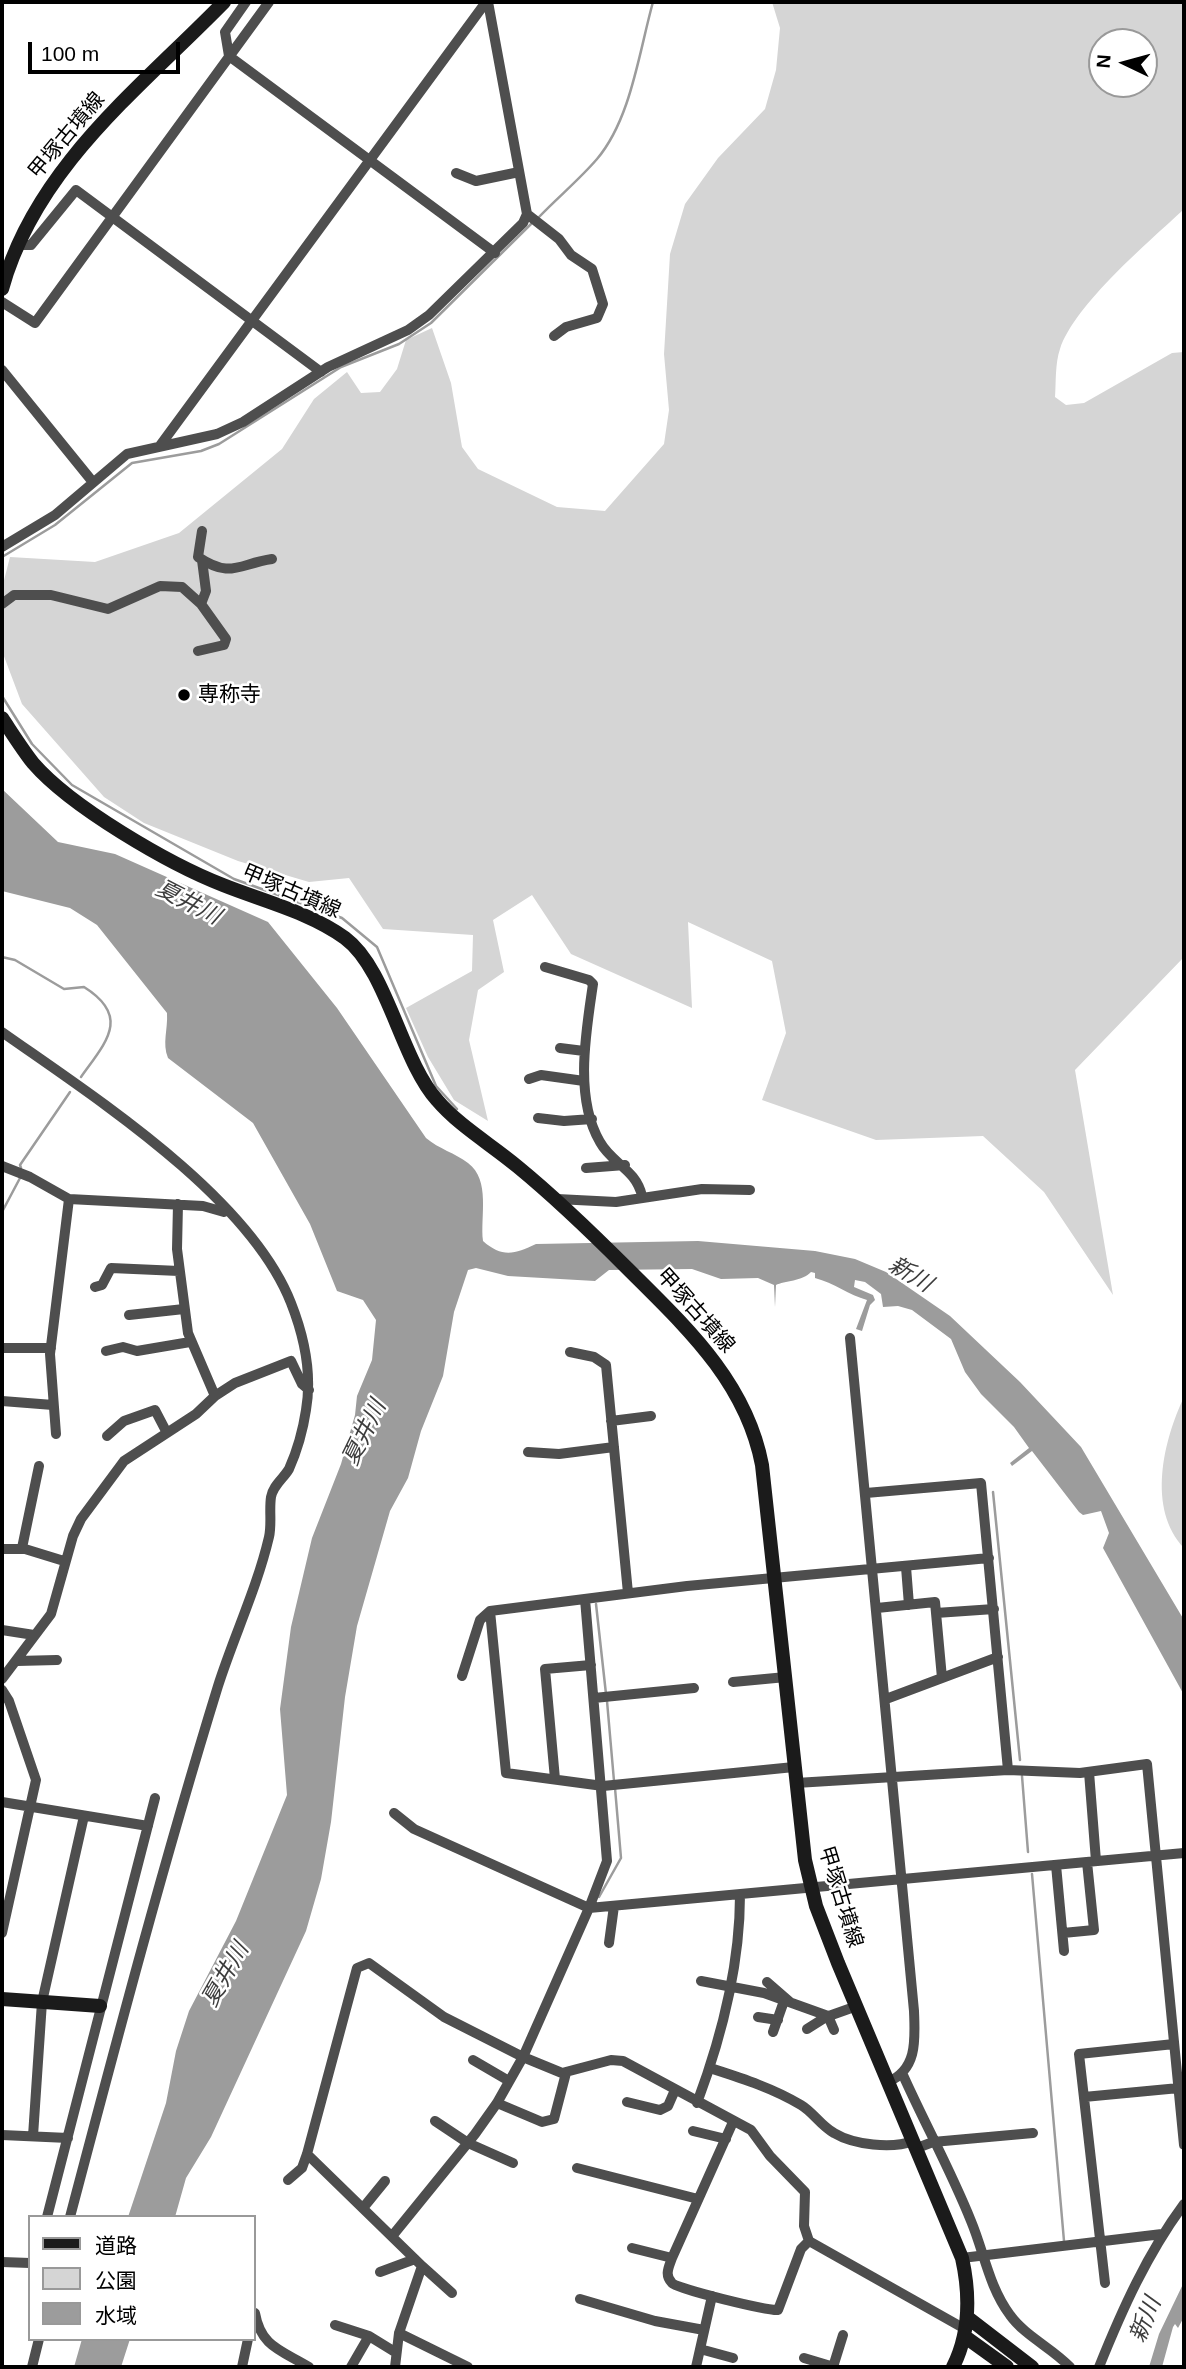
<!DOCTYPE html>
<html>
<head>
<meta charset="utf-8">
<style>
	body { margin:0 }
	#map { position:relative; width:1186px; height:2369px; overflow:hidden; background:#fff; font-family:Arial,"Noto Sans JP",sans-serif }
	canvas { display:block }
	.frame { position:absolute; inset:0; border:4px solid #000; pointer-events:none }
	.legend { position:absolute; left:28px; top:2215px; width:228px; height:126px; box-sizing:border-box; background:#fff; border:2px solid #999; margin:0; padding:9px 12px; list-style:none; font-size:21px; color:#000 }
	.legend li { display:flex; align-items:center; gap:14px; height:35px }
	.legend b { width:35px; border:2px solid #999 }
	.north { position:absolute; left:1088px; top:28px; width:70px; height:70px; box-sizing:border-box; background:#fff; border:2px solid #999; border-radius:50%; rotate:275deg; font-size:19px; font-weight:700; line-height:28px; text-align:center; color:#000 }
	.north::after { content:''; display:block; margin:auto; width:24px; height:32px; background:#000; clip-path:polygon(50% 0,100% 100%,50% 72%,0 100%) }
	.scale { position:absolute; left:28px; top:42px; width:152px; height:32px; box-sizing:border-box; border:4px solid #000; border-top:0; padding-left:9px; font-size:21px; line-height:24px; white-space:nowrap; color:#000; -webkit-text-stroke:5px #fff; paint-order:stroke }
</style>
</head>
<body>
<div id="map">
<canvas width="1186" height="2369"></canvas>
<div class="frame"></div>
<ul class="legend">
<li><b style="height:9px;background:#1b1b1b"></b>道路</li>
<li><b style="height:19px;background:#d5d5d5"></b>公園</li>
<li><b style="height:19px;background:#9c9c9c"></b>水域</li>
</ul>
<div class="north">N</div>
<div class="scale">100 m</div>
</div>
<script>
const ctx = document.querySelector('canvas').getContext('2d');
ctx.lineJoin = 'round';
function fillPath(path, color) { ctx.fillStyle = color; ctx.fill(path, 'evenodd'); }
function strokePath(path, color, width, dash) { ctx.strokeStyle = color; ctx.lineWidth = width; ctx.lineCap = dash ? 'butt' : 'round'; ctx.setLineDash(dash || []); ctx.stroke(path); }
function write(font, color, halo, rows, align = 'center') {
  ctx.font = font + ' Arial,"Noto Sans JP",sans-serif'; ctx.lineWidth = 5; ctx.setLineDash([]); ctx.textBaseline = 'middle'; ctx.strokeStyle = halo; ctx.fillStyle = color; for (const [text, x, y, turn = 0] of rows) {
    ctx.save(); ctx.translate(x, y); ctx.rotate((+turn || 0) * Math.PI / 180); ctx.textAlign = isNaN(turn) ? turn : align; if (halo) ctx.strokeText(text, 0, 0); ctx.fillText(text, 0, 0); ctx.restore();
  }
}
const green = new Path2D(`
	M772 2H1184V209C1149 242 1075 304 1060 349 1055 363 1056 383 1055 397L1066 405 1084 403 1172 353 1184 352V957L1075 1070 1113 1295 1044 1192 983 1136 876 1140 762 1100 786 1033 772 961 688 922 692 1008 571 954 532 895 493 920 504 972 478 990 469 1040 488 1121 454 1100 428 1057 406 1008 472 971 473 935 383 929 349 878 309 882 238 861 144 823 104 797 22 704 2 651V588L10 557 95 562 179 533 282 449 314 399 347 372 361 393 380 392 397 369 406 340 432 328 451 383 462 447 478 469 557 507 605 511 664 444 669 410 664 354 670 254 685 204 718 158 765 109 776 70 780 28ZM1102 42H1144V84H1102Z
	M1184 1397V1548C1147 1509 1163 1441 1184 1397Z`);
const water = new Path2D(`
	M2 789 58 842 115 854 268 922 337 1008 426 1138C439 1149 455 1153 468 1163 491 1180 480 1217 483 1241 502 1258 515 1254 536 1244L698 1241 815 1251 855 1259 886 1272 950 1316 1020 1382 1081 1447 1184 1620V1695L1103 1548 1109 1533 1101 1511 1083 1515 1079 1512 1032 1451 1012 1466 1010 1463 1029 1448 1014 1427 981 1394 965 1372 951 1339 912 1310 898 1306 883 1307 881 1294 865 1282 855 1280 854 1287 873 1295 875 1300 870 1305 862 1331 856 1329 867 1300C849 1295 834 1283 815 1278V1273L811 1272C803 1281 784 1281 776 1285L775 1307 774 1285 758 1278 721 1279 692 1269 609 1270 595 1281 508 1276 476 1268 468 1270 454 1312 443 1376 421 1431 408 1478 390 1511 357 1626 345 1697 331 1822 321 1879 306 1931 211 2137 186 2178 175 2217H128L166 2103 176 2051 189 2011 236 1921 287 1795 280 1709 291 1627 312 1538 341 1464 355 1415 357 1396 372 1360 376 1320 363 1300 337 1291 310 1224 253 1123 168 1058C162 1043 168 1030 167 1013L97 925 70 908 2 891Z
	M1184 2282V2317L1178 2328 1175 2324 1173 2327 1162 2367H1149L1159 2334Z
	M82 2339H130L121 2367H74Z`);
const stream = new Path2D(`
	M539 217C558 197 579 180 597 159 631 119 639 52 653 2
	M2 557 55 525 132 463 201 451 219 444 341 367 399 344 431 323 531 224
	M2 696 32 744 72 785 234 879 342 918 377 947 436 1086 457 1109
	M2 957 15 960 64 989 84 987C132 1017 105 1043 81 1077
	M21 1168 20 1165 70 1092
	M2 1212 20 1178
	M993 1492 1020 1760
	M596 1604 606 1694
	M607 1701 614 1781
	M1022 1776 1028 1852
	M1032 1874 1064 2241
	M599 1897 621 1858 615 1788`);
const street = new Path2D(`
	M246 2 225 32 229 56 495 253
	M456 173 476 181 519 172
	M527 214 559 239 571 255 592 269 603 304 597 318 566 327 554 336
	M17 245H31L76 190 321 372
	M2 302 35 323 269 2
	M2 370 92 481
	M159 447 486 2
	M202 531 198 557C231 579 238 564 272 559
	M2 547 55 515 127 454 217 434 243 422 328 367 408 330 429 315 523 223 527 214 488 2
	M2 604 14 595H51L108 609 160 586 182 587 201 604 226 639 224 645 198 651
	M201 604 206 591 202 560
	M545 967 589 980 593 984C586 1032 574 1098 600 1142 612 1164 636 1169 642 1196
	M2 1032C94 1097 249 1196 291 1303 304 1336 312 1375 306 1410 303 1430 297 1451 289 1469 284 1478 273 1485 271 1497 269 1510 272 1524 269 1537 257 1588 234 1636 218 1686 164 1861 117 2039 70 2217
	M560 1048 584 1051
	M529 1079 541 1075 584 1081
	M538 1118 564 1121 592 1119
	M2 1166 30 1177 69 1199 203 1206 224 1212
	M586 1168 625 1165
	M557 1199 616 1202 702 1189 750 1190
	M178 1204 177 1249 188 1333 215 1396
	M95 1287 102 1285 111 1268 179 1271
	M129 1315 184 1309
	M850 1338 914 2011C915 2039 918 2069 888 2082
	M2 1348H51
	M106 1351 123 1347 137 1351 190 1342
	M570 1352 594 1357 606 1365 628 1593
	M2 1401 53 1405
	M611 1421 651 1416
	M56 1434 50 1354 69 1199
	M107 1436 124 1421 155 1410 167 1433
	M528 1452 559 1454 614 1447
	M866 1493 981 1483 1008 1770
	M22 1548 39 1466
	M2 1549H25L64 1561
	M906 1567 909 1605
	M877 1608 935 1602 942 1678
	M936 1613 994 1609
	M2 1630 34 1635
	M17 1661 57 1660
	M462 1676 480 1620 490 1611
	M2 1679 51 1614 73 1536 81 1519 124 1461 196 1414 215 1396 235 1383 291 1361 302 1384 309 1390
	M733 1682 786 1677
	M2 1690 9 1701 36 1780 2 1933
	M594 1698 694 1688
	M886 1699 998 1657
	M794 1767 603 1786 506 1773 490 1611 687 1586 989 1558
	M1089 1772 1096 1861
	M555 1779 545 1669 591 1665
	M796 1783 1008 1770 1080 1773 1147 1764 1184 2145
	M2 1802 148 1826
	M394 1813 414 1829 589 1908 1184 1853
	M1056 1865 1064 1951
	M1063 1933 1094 1930 1087 1862
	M609 1943 614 1906
	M701 1981 764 1993 828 2016 834 2030
	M767 1982 790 2002
	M758 2017 778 2020
	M807 2029 826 2017 857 2006
	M773 2032 784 2001
	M473 2060 509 2081
	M710 2068C741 2078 773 2088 801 2105 813 2112 821 2126 834 2133 854 2145 892 2149 913 2141
	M903 2075C925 2124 951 2171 971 2221 984 2252 989 2287 1010 2315 1025 2336 1052 2348 1070 2367
	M1084 2097 1179 2088
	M627 2102 660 2110 668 2106 675 2090
	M497 2103 542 2122 554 2119 566 2073
	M697 2103C722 2036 740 1966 740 1895
	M435 2121 468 2143 513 2163
	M733 2122 672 2258C669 2267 664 2275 672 2283 677 2289 768 2311 778 2310L801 2249 809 2241
	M693 2131 726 2139
	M2 2135 68 2138
	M33 2136 42 2002 84 1816
	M917 2148 933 2142 1033 2133
	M307 2154 422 2266 399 2333 395 2367
	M577 2168 698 2199
	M288 2180 302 2168 307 2154 357 1968 369 1963 444 2017 523 2057 562 2073 611 2060 623 2061 751 2130 770 2156 805 2192 804 2226 809 2241 965 2329
	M363 2208 385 2181
	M47 2217 155 1798
	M393 2235 475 2134 497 2103 523 2057 589 1908 607 1861 585 1599
	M632 2248 672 2258
	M962 2258 1162 2234
	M2 2262 30 2263
	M422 2266 452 2293
	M380 2272 415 2259
	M1105 2283 1079 2054 1174 2044
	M580 2299 655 2321 704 2330
	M255 2313C261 2347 281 2350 309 2367
	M335 2325 369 2336 395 2352
	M399 2333 468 2367
	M700 2349 733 2358
	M804 2358 834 2367
	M32 2367 39 2339
	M242 2367 248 2339
	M351 2367 369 2336
	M696 2367 712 2296
	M833 2367 843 2335
	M1099 2367C1122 2310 1147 2254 1184 2204`);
const secondary = new Path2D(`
	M2 289C36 167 139 89 224 2
	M2 718C12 733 22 749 33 763 71 807 169 864 223 885 263 901 309 912 345 938 387 969 401 1060 437 1100 459 1126 492 1145 518 1167 557 1199 592 1233 627 1268 685 1326 746 1381 762 1465L805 1860 816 1906 838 1963 962 2258C970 2294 970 2333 953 2367
	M2 1999 100 2006
	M967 2317 1032 2367
	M964 2336 1007 2367`);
const markers = [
	[184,695,7,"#000"]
];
const streetNames = [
	["甲塚古墳線",67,136,-50],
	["甲塚古墳線",291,892,23],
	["甲塚古墳線",695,1311,48],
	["甲塚古墳線",840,1897,73]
];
const poiNames = [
	["専称寺",198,695]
];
const waterNames = [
	["夏井川",188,903,27],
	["新川",910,1275,31],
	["夏井川",365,1433,-64],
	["夏井川",226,1975,-60],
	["新川",1146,2320,-68]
];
fillPath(green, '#d5d5d5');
fillPath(water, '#9c9c9c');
strokePath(stream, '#9c9c9c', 2.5);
strokePath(street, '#4e4e4e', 10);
strokePath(secondary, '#1b1b1b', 14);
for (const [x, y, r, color] of markers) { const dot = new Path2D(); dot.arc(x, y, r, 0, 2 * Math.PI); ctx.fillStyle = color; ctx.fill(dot); strokePath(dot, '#fff', 2.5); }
write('21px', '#000', '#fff', streetNames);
write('21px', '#000', '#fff', poiNames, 'left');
write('italic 23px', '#3d3d3d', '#fff', waterNames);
</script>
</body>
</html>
